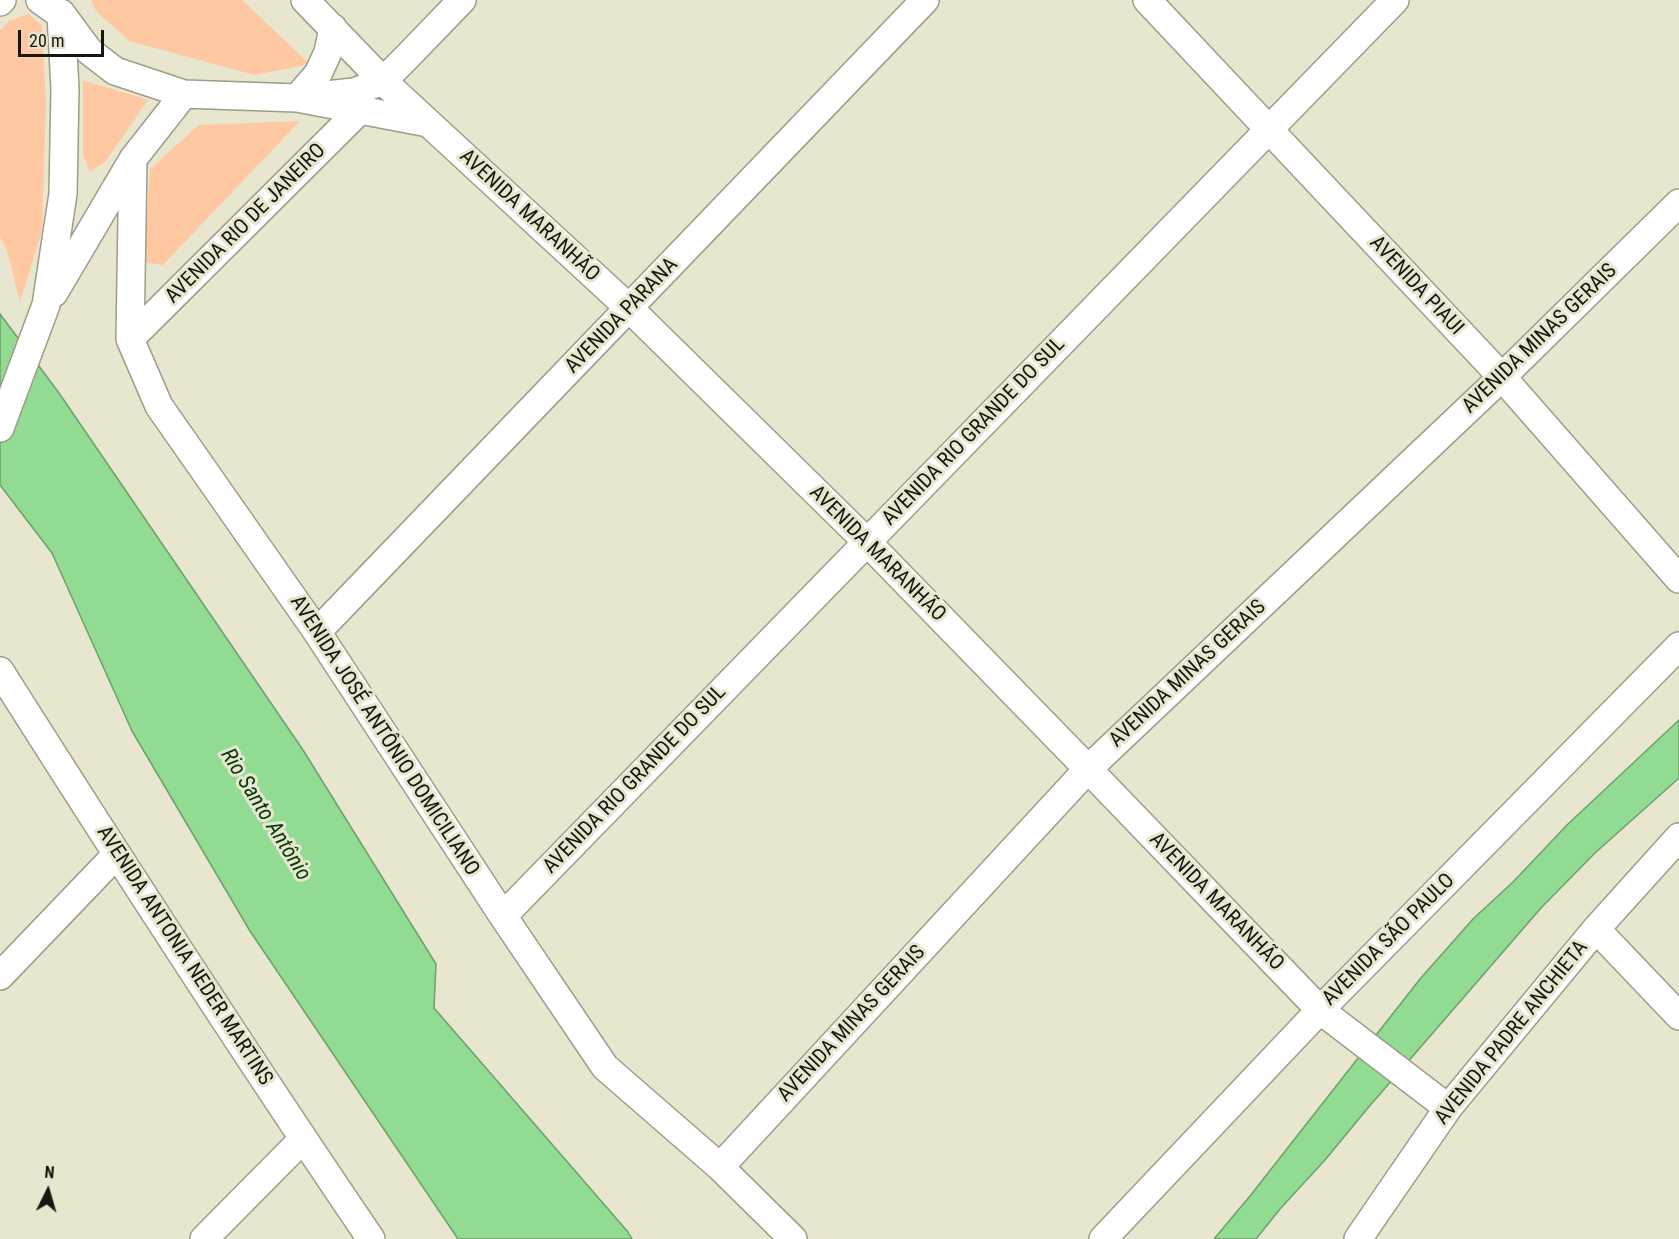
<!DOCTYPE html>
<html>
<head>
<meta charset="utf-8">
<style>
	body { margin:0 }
	#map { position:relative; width:1679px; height:1239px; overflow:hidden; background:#e9e6d0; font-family:"Roboto Condensed",sans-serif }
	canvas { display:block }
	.north { position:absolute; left:18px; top:1161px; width:60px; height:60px; -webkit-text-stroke:4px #e9e6d0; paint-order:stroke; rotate:5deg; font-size:16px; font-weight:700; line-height:24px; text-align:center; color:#18170f }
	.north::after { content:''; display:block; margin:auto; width:21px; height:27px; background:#18170f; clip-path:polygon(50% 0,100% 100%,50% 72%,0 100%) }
	.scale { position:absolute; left:18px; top:30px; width:86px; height:27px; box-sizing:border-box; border:3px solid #18170f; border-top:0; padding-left:8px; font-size:18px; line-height:21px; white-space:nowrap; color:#18170f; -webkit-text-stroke:4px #e9e6d0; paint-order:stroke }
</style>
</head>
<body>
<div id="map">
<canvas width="1679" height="1239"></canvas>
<div class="north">N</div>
<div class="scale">20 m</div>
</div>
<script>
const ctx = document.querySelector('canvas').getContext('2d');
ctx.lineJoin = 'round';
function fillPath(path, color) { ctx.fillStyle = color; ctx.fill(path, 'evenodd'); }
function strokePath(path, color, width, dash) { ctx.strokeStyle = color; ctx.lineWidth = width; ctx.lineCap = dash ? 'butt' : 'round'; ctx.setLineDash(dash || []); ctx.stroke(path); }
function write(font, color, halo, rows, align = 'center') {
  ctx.font = font + ' "Roboto Condensed",sans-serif'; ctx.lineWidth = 6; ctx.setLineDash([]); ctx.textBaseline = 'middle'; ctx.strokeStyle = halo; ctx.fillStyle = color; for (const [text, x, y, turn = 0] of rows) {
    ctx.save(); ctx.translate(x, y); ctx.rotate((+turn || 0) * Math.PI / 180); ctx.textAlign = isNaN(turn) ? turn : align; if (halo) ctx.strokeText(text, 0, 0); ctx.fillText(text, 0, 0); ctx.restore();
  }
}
const green = new Path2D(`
	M91 0H242L310 64 255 75 129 41 96 11Z
	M29 14 42 25 46 103 42 231 20 302 7 250 0 237V30L9 21Z
	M83 80 148 100 106 161 90 172 83 155Z
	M300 121 163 265 144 262 150 169 199 125Z`);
const water = new Path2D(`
	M0 314 59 393 303 750 436 964 434 1008 628 1232 632 1239H458L250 931 132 731 52 553 0 485Z
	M1679 720V778L1595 853 1541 908 1367 1109 1325 1160 1280 1209 1256 1239H1214L1250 1196 1420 979 1473 919 1513 882 1567 825Z`);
const minor = new Path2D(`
	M305 0 383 81 629 308 867 542 1088 769 1320 1010 1448 1108
	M1147 0 1502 377 1679 579
	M0 2 2 0
	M61 13 89 51 115 71 184 94 297 98 428 123
	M326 95 354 92 383 81 407 57 462 0
	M297 98 318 74 328 52 333 28
	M133 159 130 339 159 406 317 632 503 916 605 1067 720 1167 793 1239
	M54 293 133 159 184 94
	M130 339 361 109
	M0 428 46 305 63 194 65 89 61 15 40 0
	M317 632 925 0
	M0 671C121 862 244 1052 371 1239
	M503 916 1395 0
	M1596 929 1679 1016
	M0 976 117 854
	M720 1167 1088 769 1502 377 1679 203
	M204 1239 303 1139
	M1103 1239 1320 1010 1679 646
	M1358 1239 1448 1108 1596 929 1679 837`);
const streetNames = [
	["AVENIDA MARANHÃO",529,216,43],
	["AVENIDA RIO DE JANEIRO",246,224,-45],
	["AVENIDA PIAUI",1416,286,47],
	["AVENIDA PARANA",622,316,-46],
	["AVENIDA MINAS GERAIS",1540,339,-44],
	["AVENIDA RIO GRANDE DO SUL",974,432,-46],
	["AVENIDA MARANHÃO",877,554,45],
	["AVENIDA MINAS GERAIS",1188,674,-43],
	["AVENIDA JOSÉ ANTÔNIO DOMICILIANO",384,736,57],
	["AVENIDA RIO GRANDE DO SUL",635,780,-46],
	["AVENIDA MARANHÃO",1216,902,46],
	["AVENIDA SÃO PAULO",1389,940,-45],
	["AVENIDA ANTONIA NEDER MARTINS",184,956,57],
	["AVENIDA MINAS GERAIS",852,1024,-47],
	["AVENIDA PADRE ANCHIETA",1512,1033,-51]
];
const waterNames = [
	["Rio Santo Antônio",265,815,58]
];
fillPath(green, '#fec8a2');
fillPath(water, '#91db93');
strokePath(water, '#6da06b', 1.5);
strokePath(minor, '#9f9c87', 30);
strokePath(minor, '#fff', 27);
write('21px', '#18170f', '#e9e6d0', streetNames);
write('italic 22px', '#033b0d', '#e9e6d0', waterNames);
</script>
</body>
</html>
